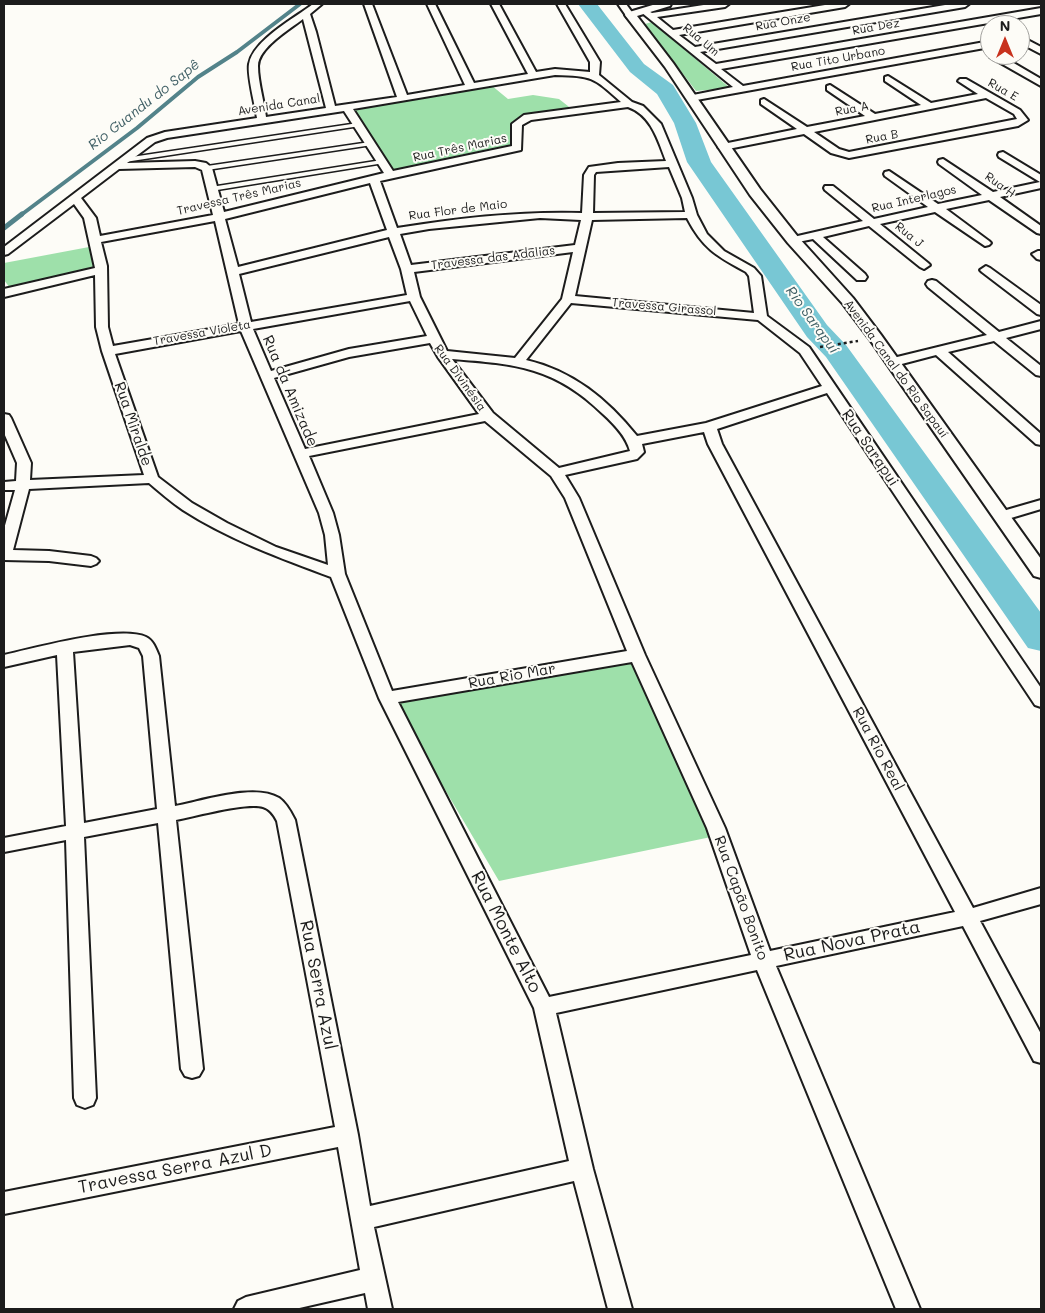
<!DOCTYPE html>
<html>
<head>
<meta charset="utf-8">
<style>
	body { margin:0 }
	#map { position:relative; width:1045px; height:1313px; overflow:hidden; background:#fdfcf7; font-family:Mali,sans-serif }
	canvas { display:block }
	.frame { position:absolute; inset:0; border:5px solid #1c1c1c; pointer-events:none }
	.north { position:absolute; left:980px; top:15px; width:50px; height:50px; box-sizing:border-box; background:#fdfcf7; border:1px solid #a3a29f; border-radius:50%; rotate:0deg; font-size:14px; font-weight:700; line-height:20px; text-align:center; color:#1c1c1c }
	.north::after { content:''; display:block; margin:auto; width:18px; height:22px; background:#c8321e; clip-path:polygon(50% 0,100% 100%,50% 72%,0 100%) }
</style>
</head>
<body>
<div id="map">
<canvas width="1045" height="1313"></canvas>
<div class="frame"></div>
<div class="north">N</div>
</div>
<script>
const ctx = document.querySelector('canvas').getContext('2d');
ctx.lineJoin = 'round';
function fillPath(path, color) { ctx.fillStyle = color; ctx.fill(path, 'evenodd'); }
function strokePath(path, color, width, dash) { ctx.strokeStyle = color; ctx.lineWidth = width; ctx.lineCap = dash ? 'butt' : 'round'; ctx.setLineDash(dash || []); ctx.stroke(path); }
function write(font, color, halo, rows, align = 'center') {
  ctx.font = font + ' Mali,sans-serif'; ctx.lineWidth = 4; ctx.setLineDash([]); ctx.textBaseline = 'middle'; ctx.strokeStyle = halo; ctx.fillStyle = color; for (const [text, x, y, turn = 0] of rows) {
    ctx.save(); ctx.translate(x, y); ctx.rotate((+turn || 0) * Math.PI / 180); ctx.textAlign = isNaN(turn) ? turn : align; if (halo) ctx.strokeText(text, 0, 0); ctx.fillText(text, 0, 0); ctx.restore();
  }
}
const green = new Path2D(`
	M652 22 730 88 696 91 645 24Z
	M491 85 508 99 533 95 559 99 573 110 521 118 515 145 504 152 393 174 351 108Z
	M89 247 98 267 10 288 4 280V263Z
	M635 660 711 837 499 881 392 700Z`);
const streamFar1 = new Path2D(`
	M21 215 137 128 198 77 237 52 300 4`);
const stream = new Path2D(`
	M4 228 22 214`);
const river = new Path2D(`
	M578 4H597L644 64 673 85 696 123 711 162 827 325 846 345 1041 613V651L1028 648 826 357 807 337 687 162 674 123 657 94 630 72Z`);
const path = new Path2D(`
	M820 347 858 341`);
const service = new Path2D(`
	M358 123 360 124V126L125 162 122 160 125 158Z
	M370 142 373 144 372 145 207 170 204 168 207 166Z
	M382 160 384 161V163L211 191 208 189 211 187Z`);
const minor = new Path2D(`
	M313 4H322L310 14 316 32 335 106 397 97 364 4H372L407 95 465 85 427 4H435L474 83 528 74 491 4H499L536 72 555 69 590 72V62L557 4H565L600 62 599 75 632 102 643 106 661 124 692 198 697 215 707 234 724 251 754 268 761 276 767 316 809 347 1041 688V707L1035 705 827 393 717 429 722 444 973 908 1041 888V904L980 921 1041 1034V1063L1034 1061 963 926 776 966 920 1309H896L757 970 556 1013 593 1169 632 1309H608L574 1181 374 1227 392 1309H368L365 1293 295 1309H234L238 1301 246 1297 360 1270 338 1147 4 1214V1192L335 1127 277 821C274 815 270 809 263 807 247 802 196 816 176 820L203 1069 199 1076 192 1078 185 1076 181 1069 158 823 84 837 96 1098 93 1105 85 1108 77 1105 74 1098 66 840 4 852V838L66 826 57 655 4 667V655C35 648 118 625 146 637 153 640 156 649 159 656L175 806C202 801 255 783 279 798 286 803 291 812 295 820L358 1135 370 1206 569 1161 534 1008 379 698 331 577C280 558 228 539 183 510 171 502 160 492 149 483L29 489 13 550 49 551 91 556 96 558 99 561 96 564 91 566 49 561 4 560V529L15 490H4V482L16 481 17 463 4 433V414L9 415 11 418 31 463 30 480 144 475 102 351 96 327 95 275 4 297V289L95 268 84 218 74 204 8 254 4 255V247L147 138 165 132 257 118C255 105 247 75 249 64 253 40 295 18 313 4ZM303 19 326 108 266 117C264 101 258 82 258 66 258 48 290 29 303 19ZM555 75C593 76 593 77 621 102L524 115 512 124V146L393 171 353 109ZM628 107C651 115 658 140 666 161L618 163 589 167 584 175 582 213C520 211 458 218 397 228L380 181 521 150 522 125 531 120ZM344 111 384 173 224 212 212 168 206 163 195 161 127 163 155 142 167 138ZM195 167 202 170 213 215 100 236 96 218 81 198 119 169ZM669 167 682 198 685 212 593 213 594 175 596 172ZM370 183 387 230 238 267 225 219ZM540 218 581 220 575 245 411 265 400 234 429 229ZM687 218C703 249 717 256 746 272L749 276 754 313 575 296 592 220ZM215 221 239 324 113 346 108 327 107 266 101 242ZM389 237 401 269 407 295 251 322 239 274ZM573 252 562 299 515 358 447 351 420 297 414 272ZM410 301 427 336 349 349 271 371 253 329ZM571 303 758 320 800 353 822 386 706 423 637 436C607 399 573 371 526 360ZM241 331 319 513 325 535 328 565 276 547 227 523 192 503 158 477 115 354ZM430 343 438 357 479 414 305 449 274 378 349 357ZM452 359C516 364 555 367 603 414 614 424 626 436 630 451L559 468 493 413ZM485 421 551 476 565 498 627 651 392 691 345 574 339 535 333 513 309 456ZM704 432 708 444 955 912 770 951 725 828 645 655 579 498 565 475 637 459 644 452 642 444ZM130 645 139 648 143 656 157 809 84 823 73 652ZM632 662 707 828 751 955 549 997 398 702Z
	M618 4H626L634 15 633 17H627Z
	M710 4H729L725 7 657 17 673 30 831 4H849L845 7 679 35 695 47 951 4H969L965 7 700 52 716 64 1041 8V14L721 69 743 86 990 41V47L691 101 688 100V96L733 87 641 12 645 9 652 13Z
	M1020 36 1041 47V54L1020 43Z
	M990 53V55H1000L1041 79V86L990 57Z
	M888 76 931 103 978 94 958 81 960 79H966L1020 110 1028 120 1018 126 849 158 831 153 804 134 723 150 718 147 723 144 797 129 761 104V100L764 99 807 127 865 116 827 90V86L830 85 875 114 921 105 885 81V77ZM986 98 1014 114 1017 119 849 152 839 149 814 132Z
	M1003 152 1041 175V188L1000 197 1041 226V234L1037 233 989 200 946 209 989 241 991 243 989 245 985 246 935 212 880 224 928 263 930 265 924 269 920 267 869 226 823 237 865 274 867 277 865 280H857L813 239 793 243 787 240 789 238 863 221 825 190 824 188 825 186H833L874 219 928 207 885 176 884 174 885 172 889 171 938 204 982 195 939 164 938 162 939 160 943 159 993 192 1040 182 999 157 998 155 999 153Z
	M1038 251H1041V260L1037 259 1032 254Z
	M986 266 990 268 1041 305V315L1037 314 982 272 980 270Z
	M932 280 936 281 999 332 1041 321V329L1006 338 1041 366V376L1036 375 994 341 948 352 1041 434V445L1036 444 936 355 894 366 888 362 889 359 987 335 928 287 926 284 928 281Z
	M1041 500V509L1001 521 996 519 994 516 996 513Z`);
const tertiary = new Path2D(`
	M656 4H671L670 6 637 16 673 63 760 189 798 237 853 298 881 335 1041 559V578L1034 576 871 341 843 304 788 243 750 195 665 67 625 15 626 13Z`);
const farStreetnames = [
	["Rua Onze",783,22,-10],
	["Rua Dez",876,27,-10],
	["Rua Um",701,40,40],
	["Rua Tito Urbano",838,59,-10],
	["Rua E",1003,90,30],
	["Avenida Canal",279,105,-9],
	["Rua A",852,109,-11],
	["Rua B",882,137,-11],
	["Rua Três Marias",460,148,-12],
	["Rua H",1000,185,35],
	["Travessa Três Marias",239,197,-13],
	["Rua Interlagos",914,199,-13],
	["Rua Flor de Maio",458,210,-7],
	["Rua J",909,235,39],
	["Travessa das Adalias",493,258,-7],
	["Travessa Girassol",664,307,5],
	["Travessa Violeta",202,333,-10],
	["Avenida Canal do Rio Sapauí",896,369,54],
	["Rua Divinésia",460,378,54]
];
const farWaternames = [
	["Rio Guandu do Sapê",144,105,-38],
	["Rio Sarapuí",812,320,54]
];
const streetNames = [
	["Rua da Amizade",290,391,67],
	["Rua Miralde",133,424,71],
	["Rua Sarapui",870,448,56],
	["Rua Rio Mar",512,676,-10],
	["Rua Rio Real",878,749,62],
	["Rua Capão Bonito",741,898,70]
];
const nearStreetnames = [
	["Rua Monte Alto",506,932,63],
	["Rua Nova Prata",852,941,-12],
	["Rua Serra Azul",318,985,79],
	["Travessa Serra Azul D",175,1169,-11]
];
fillPath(green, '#9ee0aa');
strokePath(streamFar1, '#53838a', 4);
strokePath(stream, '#53838a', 5);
fillPath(river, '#78c7d4');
strokePath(service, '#1c1c1c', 3);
strokePath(minor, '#1c1c1c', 4);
strokePath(tertiary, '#1c1c1c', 4);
strokePath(path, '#1c1c1c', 2.5, [3, 3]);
fillPath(service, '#fdfcf7');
fillPath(minor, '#fdfcf7');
fillPath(tertiary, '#fdfcf7');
write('12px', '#1c1c1c', '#fdfcf7', farStreetnames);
write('italic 14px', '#416066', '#fdfcf7', farWaternames);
write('15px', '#1c1c1c', '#fdfcf7', streetNames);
write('18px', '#1c1c1c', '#fdfcf7', nearStreetnames);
</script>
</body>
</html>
